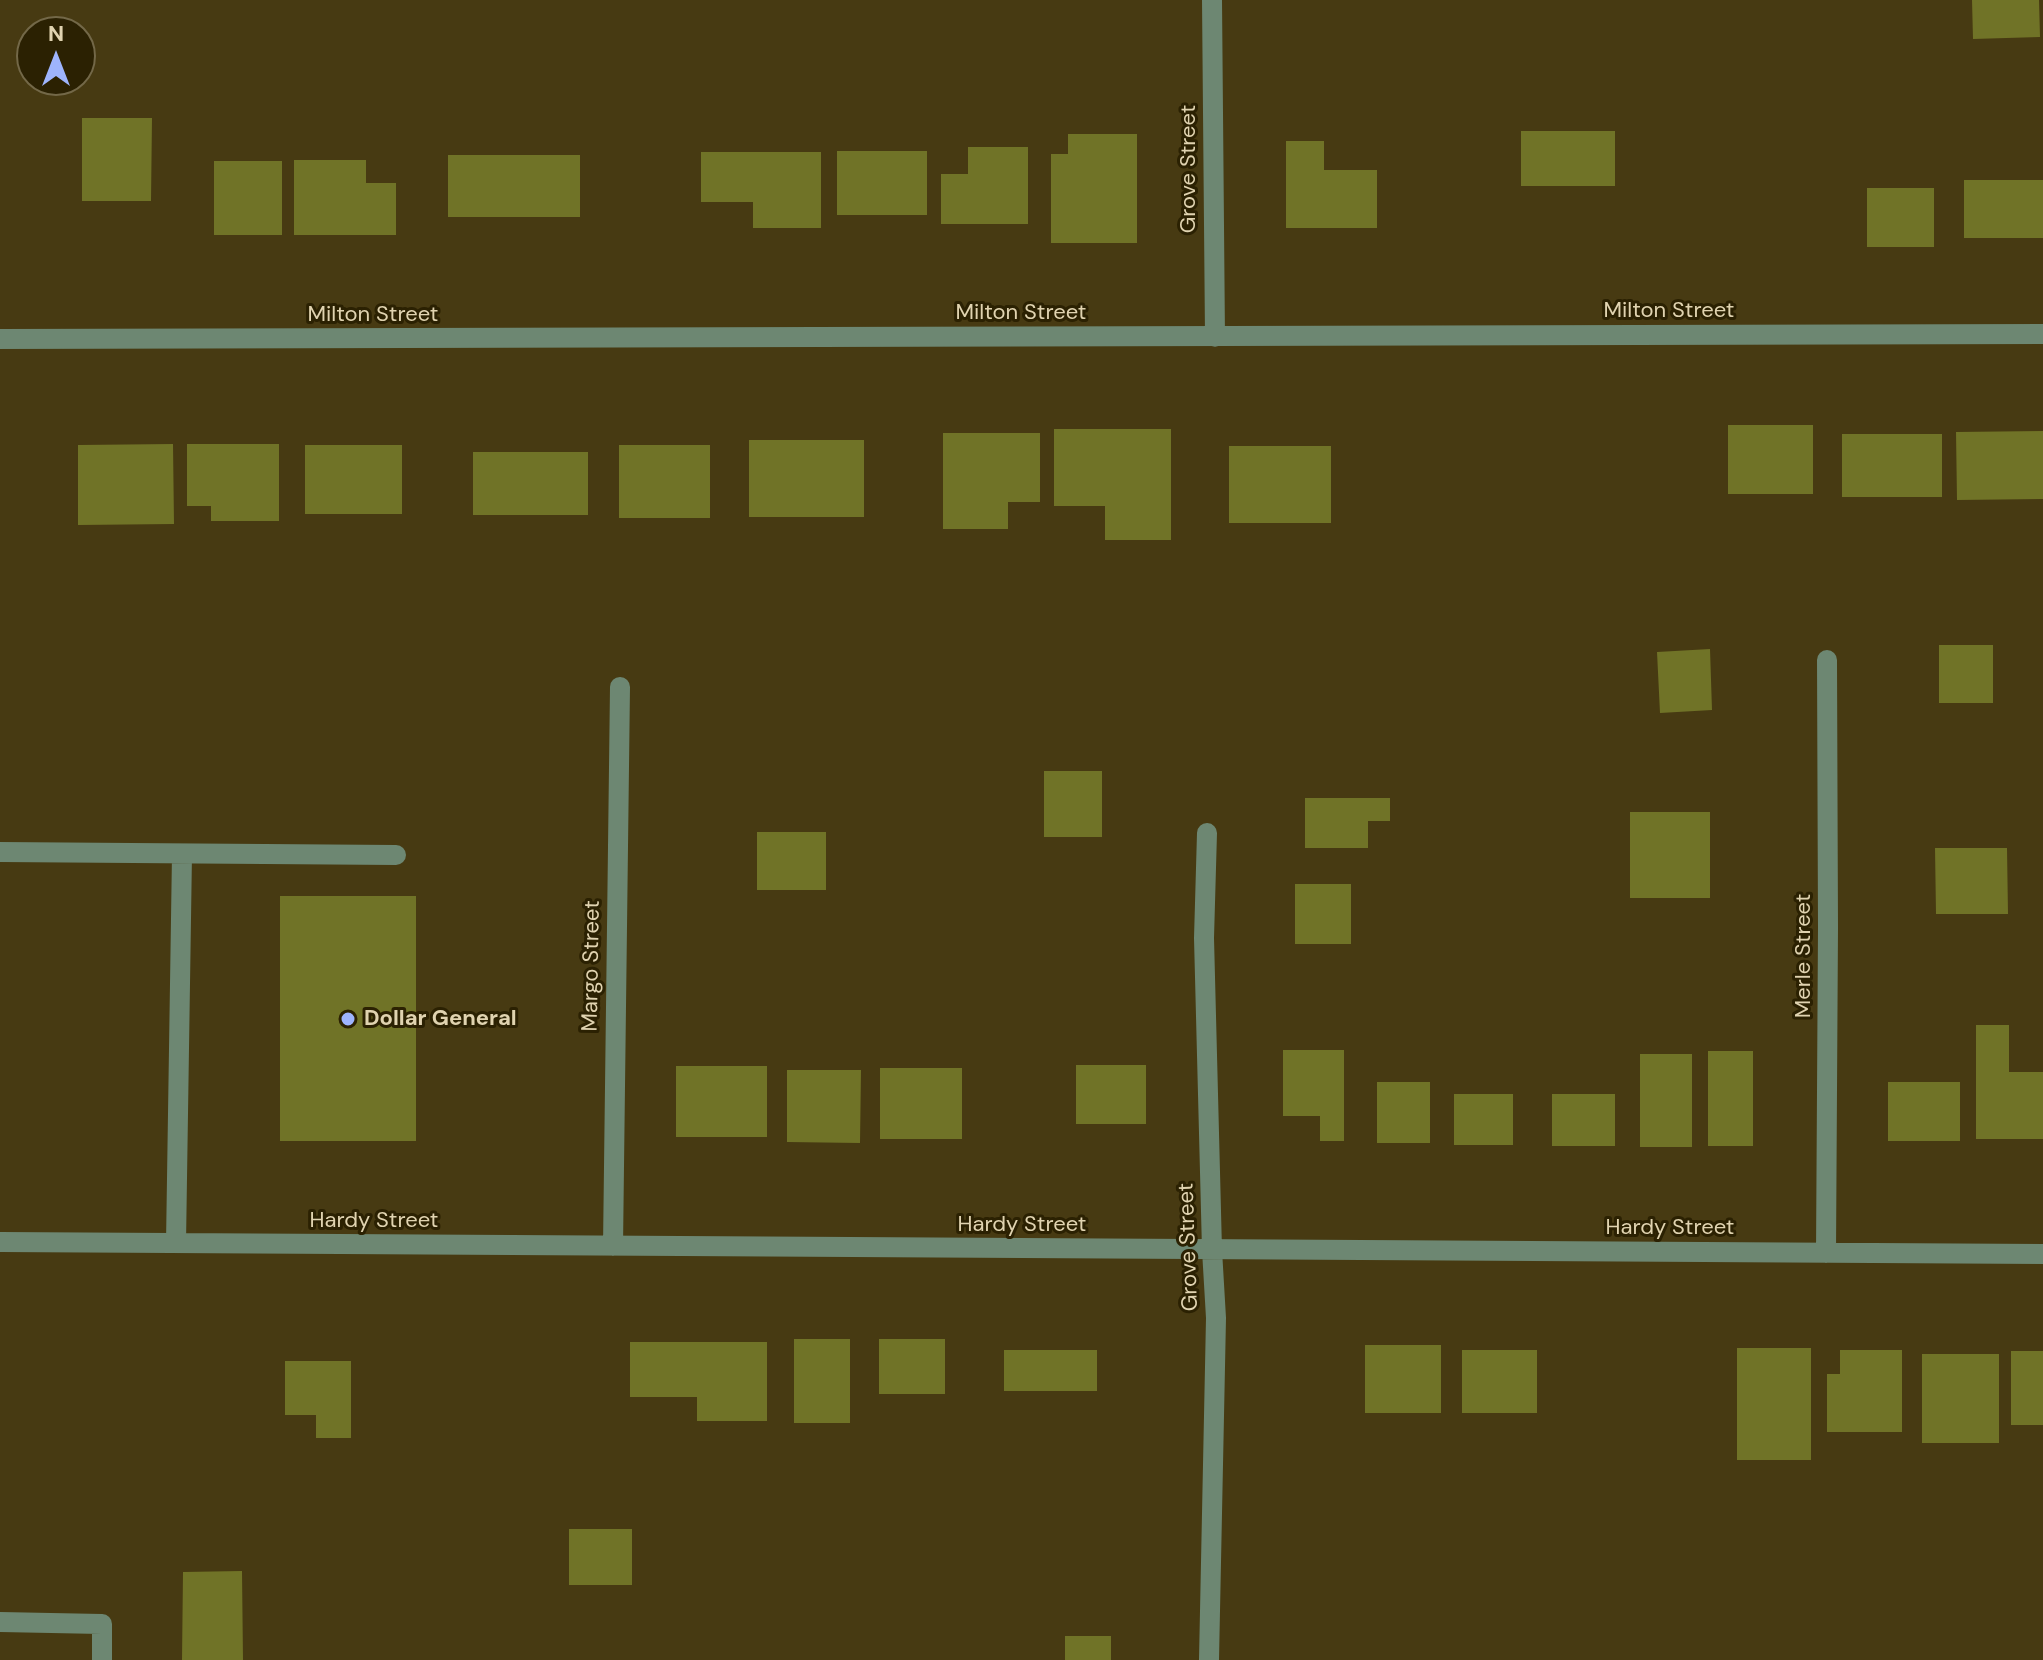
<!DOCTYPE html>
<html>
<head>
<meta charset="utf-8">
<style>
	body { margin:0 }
	#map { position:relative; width:2043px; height:1660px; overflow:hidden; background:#473a12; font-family:"DM Sans",sans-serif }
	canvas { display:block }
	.north { position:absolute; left:16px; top:16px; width:80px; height:80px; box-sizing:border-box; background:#2b2102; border:2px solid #736848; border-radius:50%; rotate:0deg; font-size:22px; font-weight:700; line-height:32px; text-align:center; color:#e0d3b0 }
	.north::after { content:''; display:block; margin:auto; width:28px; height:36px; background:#9eb4fd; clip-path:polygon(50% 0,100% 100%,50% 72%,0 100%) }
</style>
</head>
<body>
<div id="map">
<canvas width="2043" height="1660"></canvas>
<div class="north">N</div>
</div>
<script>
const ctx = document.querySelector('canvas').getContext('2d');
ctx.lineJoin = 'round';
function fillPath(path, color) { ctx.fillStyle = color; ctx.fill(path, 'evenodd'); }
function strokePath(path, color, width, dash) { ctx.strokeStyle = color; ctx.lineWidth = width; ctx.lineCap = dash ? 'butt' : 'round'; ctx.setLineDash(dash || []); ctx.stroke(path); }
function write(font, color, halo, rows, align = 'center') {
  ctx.font = font + ' "DM Sans",sans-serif'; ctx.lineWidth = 6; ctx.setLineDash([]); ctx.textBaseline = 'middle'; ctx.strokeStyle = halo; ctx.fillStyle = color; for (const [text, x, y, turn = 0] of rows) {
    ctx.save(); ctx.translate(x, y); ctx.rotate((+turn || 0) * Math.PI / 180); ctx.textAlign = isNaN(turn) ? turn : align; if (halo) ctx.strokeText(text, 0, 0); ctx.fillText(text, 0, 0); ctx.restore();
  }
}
const building = new Path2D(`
	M1972 0H2039L2040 37 1973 39Z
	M82 118H152L151 201H82Z
	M1521 131H1615V186H1521Z
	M1068 134H1137V243H1051V154H1068Z
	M1286 141H1324V170H1377V228H1286Z
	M968 147H1028V224H941V174H968Z
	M837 151H927V215H837Z
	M701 152H821V228H753V202H701Z
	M448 155H580V217H448Z
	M294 160H366V183H396V235H294Z
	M214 161H282V235H214Z
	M1964 180H2043V238H1964Z
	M1867 188H1934V247H1867Z
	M1728 425H1813V494H1728Z
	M1054 429H1171V540H1105V506H1054Z
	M2043 431V499L1957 500 1956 432Z
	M943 433H1040V502H1008V529H943Z
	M1842 434H1942V497H1842Z
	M749 440H864V517H749Z
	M173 444 174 524 78 525V445Z
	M187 444H279V521H211V506H187Z
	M305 445H402V514H305Z
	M619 445H710V518H619Z
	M1229 446H1331V523H1229Z
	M473 452H588V515H473Z
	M1939 645H1993V703H1939Z
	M1710 649 1712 710 1660 713 1657 652Z
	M1044 771H1102V837H1044Z
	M1305 798H1390V821H1368V848H1305Z
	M1630 812H1710V898H1630Z
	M757 832H826V890H757Z
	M1935 848H2007L2008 914H1936Z
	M1295 884H1351V944H1295Z
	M280 896H416V1141H280Z
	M1976 1025H2009V1072H2043V1139H1976Z
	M1283 1050H1344V1141H1320V1116H1283Z
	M1708 1051H1753V1146H1708Z
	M1640 1054H1692V1147H1640Z
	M1076 1065H1146V1124H1076Z
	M676 1066H767V1137H676Z
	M880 1068H962V1139H880Z
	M787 1070H861L860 1143 787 1142Z
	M1377 1082H1430V1143H1377Z
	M1888 1082H1960V1141H1888Z
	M1454 1094H1513V1145H1454Z
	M1552 1094H1615V1146H1552Z
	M794 1339H850V1423H794Z
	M879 1339H945V1394H879Z
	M630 1342H767V1421H697V1397H630Z
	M1365 1345H1441V1413H1365Z
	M1737 1348H1811V1460H1737Z
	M1004 1350H1097V1391H1004Z
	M1462 1350H1537V1413H1462Z
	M1840 1350H1902V1432H1827V1374H1840Z
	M2011 1351H2043V1425H2011Z
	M1922 1354H1999V1443H1922Z
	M285 1361H351V1438H316V1415H285Z
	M569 1529H632V1585H569Z
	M242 1571 243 1660H182L183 1572Z
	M1065 1636H1111V1660H1065Z`);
const minor = new Path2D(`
	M1212 0 1215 337
	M0 339 2043 334
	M1207 833 1204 938 1212 1250 1216 1318 1209 1660
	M0 852 396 855
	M0 1242 2043 1254
	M176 1243 182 854
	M613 1246 620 687
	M1826 1253 1828 928 1827 660
	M0 1622 102 1624V1660`);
const markers = [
	[348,1019,8,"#9eb4fd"]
];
const streetNames = [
	["Grove Street",1189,169,-90],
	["Milton Street",1669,311],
	["Milton Street",1021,313],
	["Milton Street",373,315],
	["Merle Street",1804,956,-90],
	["Margo Street",592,966,-89],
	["Hardy Street",374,1221],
	["Hardy Street",1022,1225],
	["Hardy Street",1670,1228],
	["Grove Street",1189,1247,-92]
];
const poiNames = [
	["Dollar General",364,1019]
];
fillPath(building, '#707327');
strokePath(minor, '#6d8772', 20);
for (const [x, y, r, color] of markers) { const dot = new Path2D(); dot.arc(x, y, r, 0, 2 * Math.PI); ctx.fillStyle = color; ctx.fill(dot); strokePath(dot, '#2b2102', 3); }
write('22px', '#e0d3b0', '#2b2102', streetNames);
write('bold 22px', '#e0d3b0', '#2b2102', poiNames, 'left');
</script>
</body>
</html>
